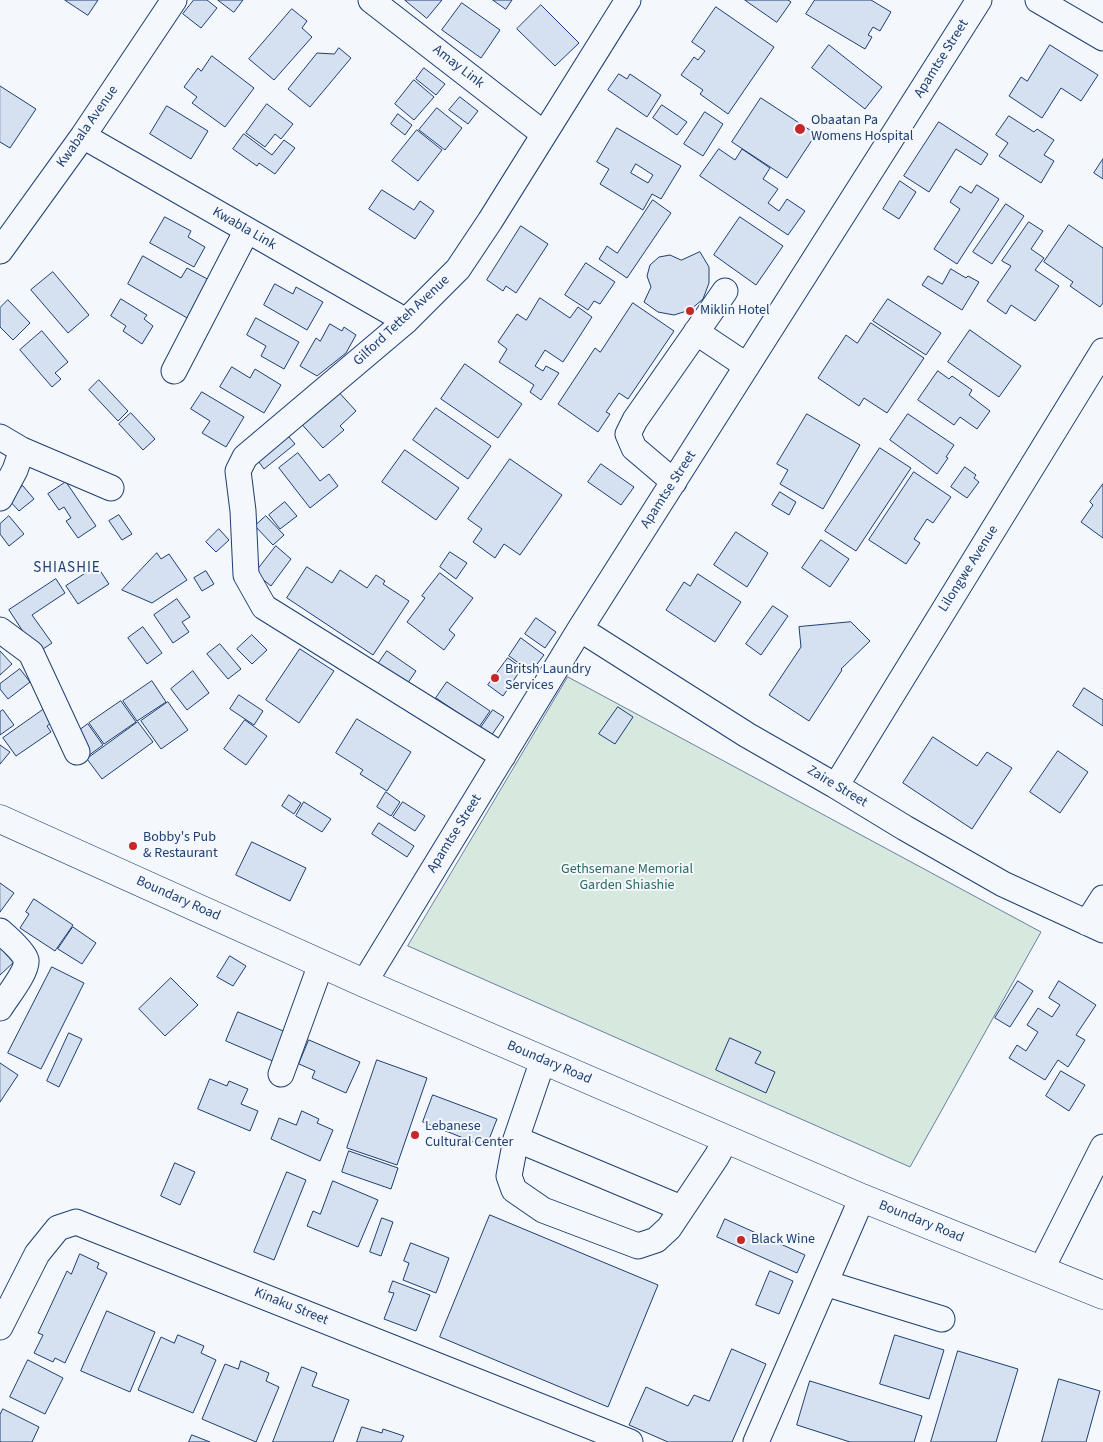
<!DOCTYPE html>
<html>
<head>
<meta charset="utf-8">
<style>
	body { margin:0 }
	canvas { display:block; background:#f4f7fb }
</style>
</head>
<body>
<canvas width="1103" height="1442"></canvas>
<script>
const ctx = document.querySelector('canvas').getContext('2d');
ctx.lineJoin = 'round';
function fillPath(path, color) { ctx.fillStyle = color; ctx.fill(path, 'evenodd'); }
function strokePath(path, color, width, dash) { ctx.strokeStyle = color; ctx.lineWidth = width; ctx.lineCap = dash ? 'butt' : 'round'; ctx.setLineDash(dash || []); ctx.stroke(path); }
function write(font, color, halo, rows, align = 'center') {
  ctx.font = font + ' "Source Sans 3",sans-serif'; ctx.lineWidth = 4; ctx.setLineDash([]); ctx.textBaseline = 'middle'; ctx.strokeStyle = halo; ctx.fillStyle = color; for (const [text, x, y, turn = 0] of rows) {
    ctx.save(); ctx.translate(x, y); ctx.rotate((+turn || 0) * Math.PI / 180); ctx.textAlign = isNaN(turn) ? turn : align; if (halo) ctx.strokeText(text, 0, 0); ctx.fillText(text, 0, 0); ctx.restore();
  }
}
const green = new Path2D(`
	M568 677 1041 932 910 1167 408 946Z`);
const building = new Path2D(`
	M65 0H98L88 15Z
	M194 0H207L217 8 201 28 183 14Z
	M218 0H243L234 12Z
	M405 0H442L427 18Z
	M493 0H512L506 9Z
	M745 0H788L791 2 777 22Z
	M815 0H871L891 12 880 31 873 27 868 35 872 37 865 49 806 14Z
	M462 3 500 30 481 58 442 30Z
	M541 5 579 43 555 66 517 29Z
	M716 7 774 47 728 114 700 94 703 90 681 75 694 57 698 60 705 51 692 42Z
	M292 9 307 21 302 28 312 37 274 80 249 59Z
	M829 45 882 87 865 109 812 68Z
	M1050 45 1098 75 1081 101 1061 88 1042 118 1009 96 1021 77 1027 81Z
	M339 48 351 58 310 107 288 89 317 53 334 54Z
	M212 56 254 88 225 127 192 103 197 97 184 87 198 68 201 71Z
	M424 68 445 84 436 95 416 79Z
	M619 74 627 79 630 74 661 95 647 117 608 90Z
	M414 80 434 97 414 120 395 104Z
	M0 86 36 109 10 148 0 142Z
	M460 97 478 111 468 124 449 110Z
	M761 98 816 134 787 178 732 142Z
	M267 104 293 124 281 139 275 134 265 147 246 133Z
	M662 105 687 122 677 135 653 118Z
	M167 106 208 131 191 159 150 134Z
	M437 108 462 128 445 150 419 130Z
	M705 112 723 124 703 156 684 144Z
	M398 114 412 125 405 135 391 124Z
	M1009 116 1034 132 1037 129 1054 140 1044 155 1054 161 1041 183 999 156 1008 143 996 135Z
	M939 122 988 154 981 165 956 149 929 192 904 176Z
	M617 128 681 166 661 199 652 194 643 210 600 184 609 169 597 162ZM636 164 653 175 648 183 631 173Z
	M417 130 442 150 418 181 392 161Z
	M244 134 272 155 284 140 295 148 275 174 259 163 257 166 233 149Z
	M719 149 735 160 742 149 770 168 763 179 778 189 768 203 779 211 787 199 805 211 788 235 700 176Z
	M1103 159V179L1094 173Z
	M900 181 916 192 899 219 883 209Z
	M977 185 999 199 957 264 934 249 960 209 950 202 960 186 971 193Z
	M382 190 414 210 420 201 434 211 415 239 369 209Z
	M653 200 671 213 627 278 599 259 607 246 617 253Z
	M1006 204 1024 216 992 264 973 252Z
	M165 217 191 231 188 237 205 247 194 267 150 243Z
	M740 217 783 246 756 285 714 255Z
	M1029 222 1043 231 1031 249 1044 258 1035 270 1059 286 1035 321 1011 305 1006 314 987 301 1011 266 1002 261Z
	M1069 225 1103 248V303L1100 307 1070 286 1073 282 1044 262Z
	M521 226 548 244 516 293 506 286 503 291 487 280Z
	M700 252 709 267V283L703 299 690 310 674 315 658 312 644 302 651 287 647 276 650 265 659 257 670 255 681 260Z
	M143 256 181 278 187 268 211 281 189 319 128 284Z
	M586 263 615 282 600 304 594 301 588 310 565 295Z
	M951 269 966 278 968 276 979 282 962 310 922 285 928 276 942 284Z
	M53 272 89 315 68 333 31 290Z
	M275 284 293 294 296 287 323 302 307 330 264 305Z
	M540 298 570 318 578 307 592 317 563 362 545 350 535 366 543 371 546 366 559 373 541 400 530 392 534 385 499 362 507 349 498 342 517 314 526 320Z
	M121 299 147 315 144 319 153 326 142 344 123 331 126 326 111 316Z
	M888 299 941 333 926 355 873 321Z
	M8 300 30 323 13 340 0 327V308Z
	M633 303 674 331 628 399 619 393 606 412 610 414 598 432 558 404 595 348 600 352Z
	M256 318 299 342 284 369 261 356 266 346 247 335Z
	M871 323 924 358 887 413 864 398 859 406 818 378 846 335 857 343Z
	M330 324 342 331 344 327 356 335 346 353 317 376 300 366 316 338 320 341Z
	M970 330 1021 366 999 397 948 362Z
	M42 331 68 362 55 373 61 379 52 387 20 350Z
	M465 364 522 404 498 438 441 399Z
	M232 367 250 378 255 369 281 385 264 413 220 387Z
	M938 371 949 379 952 376 972 390 969 395 990 411 977 429 960 417 954 425 918 400Z
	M99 380 128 411 118 421 89 390Z
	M335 388 356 411 340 426 344 430 323 448 298 420Z
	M202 392 244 417 226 447 202 433 210 421 191 409Z
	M436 408 491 446 468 479 413 440Z
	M131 413 155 439 143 450 119 424Z
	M807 414 860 445 823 509 780 484 788 470 777 464Z
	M908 414 954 445 946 457 948 458 937 474 890 440Z
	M283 430 295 444 264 469 253 454Z
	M880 448 911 468 856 551 825 531Z
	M405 450 459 488 436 520 382 482Z
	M298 453 320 481 329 474 338 486 310 508 279 468Z
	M510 459 562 495 520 555 504 544 495 558 473 542 482 529 468 519Z
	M601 464 634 487 621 505 588 482Z
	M965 467 976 475 974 478 979 482 967 498 951 487Z
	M914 472 951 497 933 523 927 519 914 539 920 543 906 564 869 540Z
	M66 482 96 526 78 538 66 521 71 518 64 507 59 510 48 494Z
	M1103 484V538L1081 522 1093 505 1090 502Z
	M23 486 34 499 19 511 7 498Z
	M780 492 796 502 789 515 772 505Z
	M285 502 297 516 280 529 269 515Z
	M119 515 132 534 122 540 109 521Z
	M9 516 24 534 9 546 0 534V524Z
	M266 516 284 535 273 545 255 526Z
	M219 529 229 540 216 552 206 542Z
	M736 532 768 553 747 587 714 565Z
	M821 540 849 559 830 587 802 568Z
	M276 546 291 559 271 586 255 573Z
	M450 552 467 563 456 579 440 567Z
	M157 553 161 559 169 554 187 580 152 603 122 590Z
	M97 566 109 584 78 604 66 586Z
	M307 567 332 583 340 570 367 588 376 575 385 581 383 584 409 601 373 655 287 598Z
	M206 571 214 584 202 591 194 578Z
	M440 573 473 598 449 630 455 635 444 650 407 622 425 598 422 596Z
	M698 574 741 602 715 642 666 610 684 582 690 586Z
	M56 579 65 593 32 615 52 643 37 653 9 610Z
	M177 599 190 617 182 622 189 632 173 643 154 615Z
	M773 606 788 616 761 655 746 644Z
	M536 618 556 632 545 648 525 634Z
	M851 622 870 641 841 669 842 670 809 721 769 695 801 647 799 627Z
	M143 627 162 653 147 664 128 638Z
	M252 635 267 650 252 664 237 649Z
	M521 638 544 655 531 672 509 656Z
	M220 644 241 669 228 679 207 654Z
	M300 649 334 671 299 723 266 700Z
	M0 651 12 664 0 675Z
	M387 651 416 671 405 687 376 667Z
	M508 658 522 668 503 696 488 685Z
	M20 669 30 682 8 699 0 689V684Z
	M193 671 209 693 187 710 171 689Z
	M152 681 166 702 137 721 123 701Z
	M447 682 490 711 479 727 436 698Z
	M1084 688 1103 700V726L1073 706Z
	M239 695 263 711 254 725 230 709Z
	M121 701 136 722 104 744 89 723Z
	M168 702 188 730 161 749 141 721Z
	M47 707 55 720 47 726 51 732 16 756 3 738Z
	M618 707 633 717 615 744 599 734Z
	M3 710 14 725 0 735V712Z
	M493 710 504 717 491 736 480 729Z
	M357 719 411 752 387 791 360 774 363 770 336 753Z
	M245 720 267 736 246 765 224 749Z
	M138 722 153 742 102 779 87 759Z
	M88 724 103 745 88 756 73 735Z
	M933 737 977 766 987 752 1012 768 972 829 903 783Z
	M0 745 10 752 0 764Z
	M1058 751 1088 772 1060 813 1030 792Z
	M386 792 400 802 391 816 377 807Z
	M289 795 301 803 294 814 282 806Z
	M304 802 331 819 322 832 296 816Z
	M403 802 425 816 415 831 393 817Z
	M379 823 414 846 407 857 372 834Z
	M252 842 306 868 290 901 236 875Z
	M0 883 14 893 0 912Z
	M34 899 73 925 55 951 20 928 29 914 26 912Z
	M73 927 96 943 82 964 58 949Z
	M0 945 15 961 0 975Z
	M230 956 246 966 233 986 217 977Z
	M52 967 84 983 41 1069 8 1053Z
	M171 978 198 1005 165 1036 139 1009Z
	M1018 981 1033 991 1010 1027 995 1018Z
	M1059 981 1096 1005 1076 1035 1085 1040 1068 1067 1058 1060 1045 1080 1009 1058 1017 1045 1026 1051 1038 1032 1027 1025 1038 1008 1052 1017 1060 1005 1049 998Z
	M238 1012 288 1033 275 1062 226 1041Z
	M69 1033 82 1039 59 1087 47 1081Z
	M730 1038 761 1052 755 1063 775 1072 766 1093 716 1070Z
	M309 1040 360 1062 346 1093 312 1078 315 1071 299 1064Z
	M377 1060 427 1078 397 1165 347 1148Z
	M0 1063 18 1075 0 1102Z
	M1061 1071 1085 1085 1069 1111 1046 1096Z
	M210 1079 227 1086 229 1081 248 1089 241 1104 258 1111 250 1131 198 1109Z
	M433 1095 497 1119 486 1147 423 1122Z
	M302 1111 319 1119 317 1123 333 1130 320 1161 271 1139 279 1118 296 1125Z
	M349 1151 398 1168 391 1189 342 1172Z
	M175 1163 195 1172 180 1205 161 1196Z
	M287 1172 306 1180 274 1260 254 1252Z
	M333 1181 378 1200 358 1247 307 1226 313 1211 320 1214Z
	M490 1215 658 1285 608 1407 440 1337Z
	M382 1218 393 1222 381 1256 370 1252Z
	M725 1219 805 1255 797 1273 717 1237Z
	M411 1243 449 1258 436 1293 403 1280 409 1263 404 1261Z
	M80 1254 99 1263 97 1268 107 1273 65 1363 55 1358 53 1362 34 1353 43 1335 38 1333 67 1271 71 1274Z
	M770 1271 793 1281 779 1314 756 1305Z
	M393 1281 430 1295 416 1331 384 1319 394 1293 389 1292Z
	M107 1311 155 1332 130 1392 81 1371Z
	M178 1335 204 1346 201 1353 216 1360 193 1413 138 1390 161 1337 174 1343Z
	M895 1335 944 1350 929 1399 880 1384Z
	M732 1349 766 1364 732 1442H668L629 1425 646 1387 688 1406 694 1395 709 1401Z
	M958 1351 1018 1369 996 1442H931Z
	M28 1360 63 1378 45 1414 10 1397Z
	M241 1361 269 1373 266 1381 279 1387 256 1442 202 1419 225 1364 238 1369Z
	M302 1367 317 1373 312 1386 349 1400 333 1442H273Z
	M1059 1379 1100 1391 1086 1442H1042Z
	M810 1381 922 1416 914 1442H850L797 1425Z
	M3 1409 39 1427 32 1442H0V1415Z
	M362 1427 382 1433 383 1429 404 1436 401 1442H357Z
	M192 1435 210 1442H189Z`);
const minor = new Path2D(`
	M371 0 544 134
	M1038 0 1103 38
	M83 136 406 321
	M0 251 83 136 174 0
	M696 332 747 366
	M174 371 247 230
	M0 437 22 450 111 488
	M674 482 634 448 628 434 635 420 725 291
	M0 498 15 470 22 450
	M580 629 747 735 836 786 905 828 1003 884 1103 930
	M0 630 31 653 77 752
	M503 756 264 607 246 575 243 511 238 471 245 457 406 321 458 269 490 221 628 0
	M836 786 1103 351
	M1087 923 1103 898
	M0 931C7 937 24 952 26 960 28 971 6 998 0 1008
	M364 983 580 629 979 0
	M543 1060 516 1139 509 1176 514 1190 543 1210 638 1246 656 1240 669 1228 717 1156 726 1139
	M281 1074 321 964
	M516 1139 681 1208
	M1041 1270 1103 1147
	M825 1283 942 1319
	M0 1327 37 1254 58 1228 76 1222 630 1442
	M756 1442 862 1198`);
const major = new Path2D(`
	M0 819 364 983 726 1139 862 1198 1103 1295`);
const markers = [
	[800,129,6,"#c62828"],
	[690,311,5,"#c62828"],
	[495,678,5,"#c62828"],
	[133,846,5,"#c62828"],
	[415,1135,5,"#c62828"],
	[741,1240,5,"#c62828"]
];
const streetNames = [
	["Apamtse Street",942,59,-58],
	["Amay Link",458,67,38],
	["Kwabala Avenue",88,127,-55],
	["Kwabla Link",244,229,30],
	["Gilford Tetteh Avenue",402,321,-43],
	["Apamtse Street",669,490,-57],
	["Lilongwe Avenue",969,569,-58],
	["Zaire Street",837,787,31],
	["Apamtse Street",455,834,-58],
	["Boundary Road",178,899,24],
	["Boundary Road",549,1063,23],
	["Boundary Road",921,1222,22],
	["Kinaku Street",291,1307,22]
];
const poiNames = [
	["Obaatan Pa",811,121],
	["Womens Hospital",811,137],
	["Miklin Hotel",700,311],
	["Britsh Laundry",505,670],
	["Services",505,686],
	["Bobby's Pub",143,838],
	["& Restaurant",143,854],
	["Lebanese",425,1127],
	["Cultural Center",425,1143],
	["Black Wine",751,1240]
];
const parkNames = [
	["Gethsemane Memorial",627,870],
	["Garden Shiashie",627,886]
];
const neighbourhoodNames = [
	["SHIASHIE",67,569]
];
fillPath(green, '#d7e8df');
strokePath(green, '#687fa3', 1);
fillPath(building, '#d5e0f0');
strokePath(building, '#1d3f73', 1);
strokePath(minor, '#1d3f73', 27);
strokePath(major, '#1d3f73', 29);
strokePath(minor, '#f4f7fb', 25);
strokePath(major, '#f4f7fb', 28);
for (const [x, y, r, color] of markers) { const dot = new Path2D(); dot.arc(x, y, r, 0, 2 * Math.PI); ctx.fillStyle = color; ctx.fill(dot); strokePath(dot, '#f4f7fb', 2); }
write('14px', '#1d3f73', '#f4f7fb', streetNames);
write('14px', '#1d3f73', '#f4f7fb', poiNames, 'left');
write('14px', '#2c6c60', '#f4f7fb', parkNames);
ctx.letterSpacing = '1px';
write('15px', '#1d3f73', '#f4f7fb', neighbourhoodNames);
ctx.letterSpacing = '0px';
</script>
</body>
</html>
